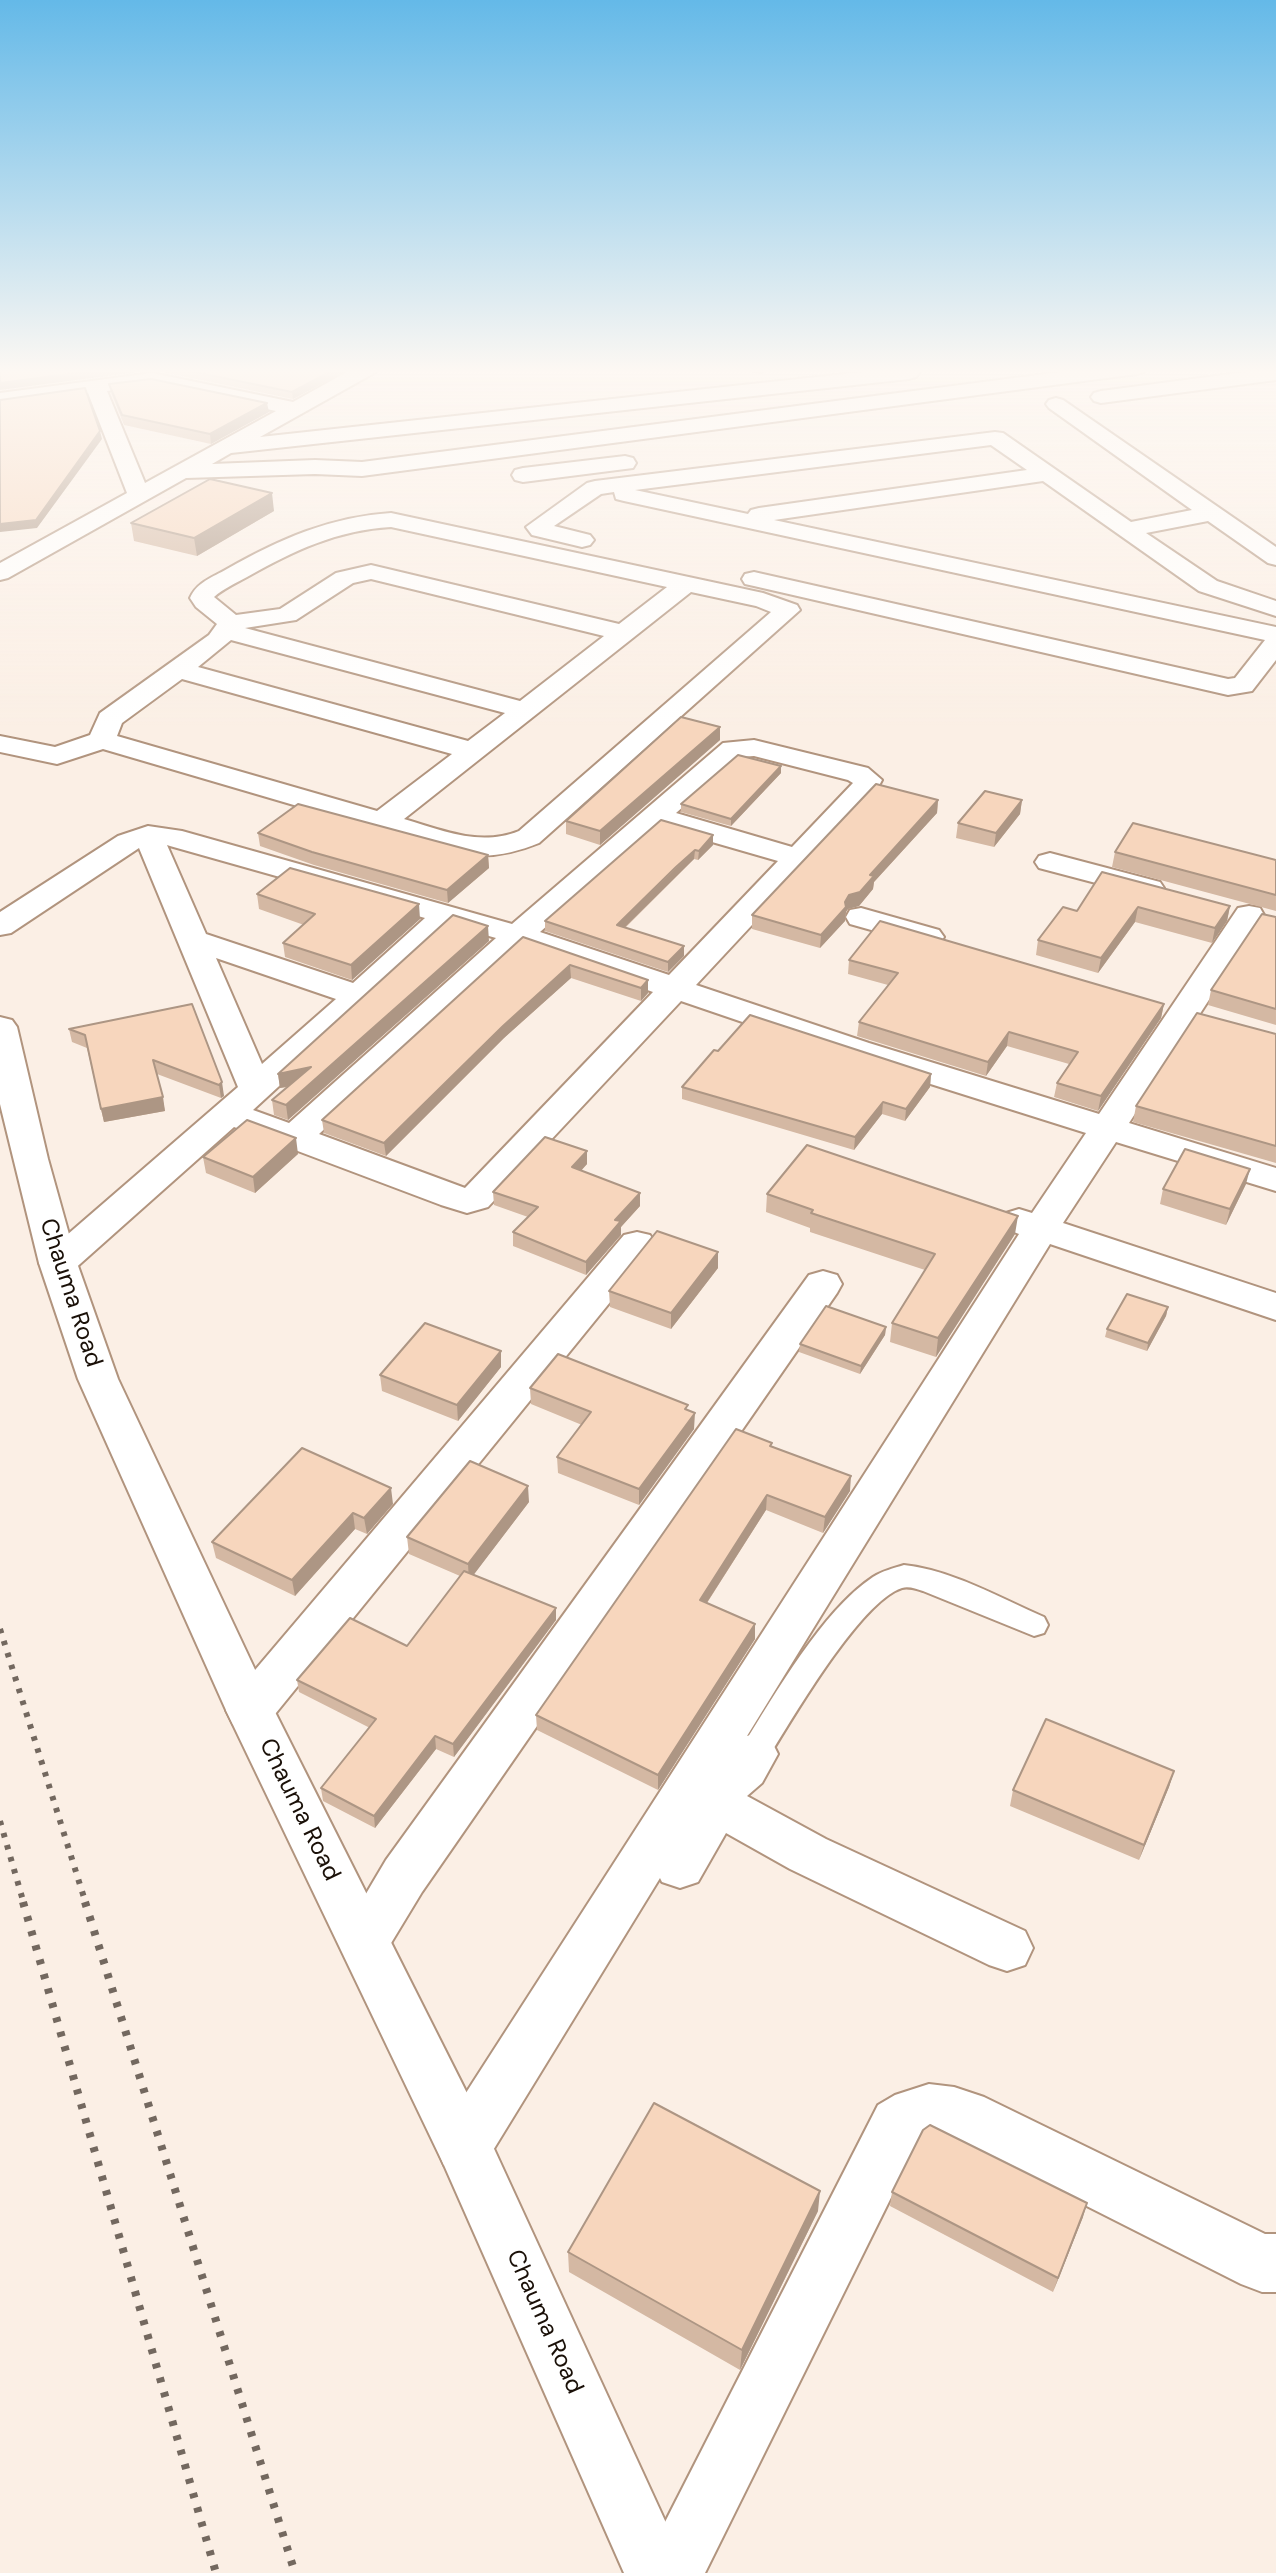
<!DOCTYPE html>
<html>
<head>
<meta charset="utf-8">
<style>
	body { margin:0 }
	canvas { display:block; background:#fbefe5 }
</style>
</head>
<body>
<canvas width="1276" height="2573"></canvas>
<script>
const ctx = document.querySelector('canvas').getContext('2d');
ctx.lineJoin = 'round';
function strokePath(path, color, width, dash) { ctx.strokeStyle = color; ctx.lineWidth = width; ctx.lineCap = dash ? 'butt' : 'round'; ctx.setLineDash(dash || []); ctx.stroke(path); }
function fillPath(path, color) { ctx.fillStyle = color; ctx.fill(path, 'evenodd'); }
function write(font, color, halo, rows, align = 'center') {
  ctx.font = font + ' "DM Sans",sans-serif'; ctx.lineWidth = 5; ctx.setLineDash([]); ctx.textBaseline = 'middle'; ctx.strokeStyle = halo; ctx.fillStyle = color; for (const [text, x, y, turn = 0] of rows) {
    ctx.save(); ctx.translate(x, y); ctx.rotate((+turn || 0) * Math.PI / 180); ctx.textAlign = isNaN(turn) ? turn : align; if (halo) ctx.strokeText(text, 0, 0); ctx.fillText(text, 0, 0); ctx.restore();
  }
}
const lane = new Path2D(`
	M904 1565C952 1570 1000 1598 1044 1617L1048 1625 1044 1633 1034 1636 923 1591C916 1589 909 1586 902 1588 860 1601 789 1724 765 1763L754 1767 743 1763 739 1754 743 1745C776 1693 822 1611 873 1577 882 1571 894 1568 904 1565Z`);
const street = new Path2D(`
	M354 368H379L376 372 260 437 900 368 916 369 919 373 916 377 909 379 231 453 212 464 315 460 362 462 1092 368H1147L1144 372 1137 374 362 476 315 474 186 478 8 578 0 580V563L127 493 88 393 0 405V393L152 373 293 402ZM152 385 276 411 145 483 107 391Z
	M1276 368V380L1101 403 1094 401 1091 397 1094 393 1101 391Z
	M1056 398 1063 400 1276 547V565L1268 563 1208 521 1146 533 1217 581 1276 601V616L1199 591 1043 481 774 520 1276 627V660L1252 691 1228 695 754 586 745 584 742 579 745 574 754 572 1228 679 1235 678 1265 640 624 501 616 499 614 492 601 494 554 526 590 535 594 540 590 545 582 547 532 535 526 527 587 483 595 481 995 432 1003 433 1131 522 1192 510 1049 408 1046 404 1049 400ZM991 445 1027 470 759 508 751 510 748 514 635 490Z
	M625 456 633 458 636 463 633 468 523 482 515 480 512 475 515 470 523 468Z
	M391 513 763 593 797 605 800 610 539 843C512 854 483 860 454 852L103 749 57 764 0 752V736L55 747 90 735 100 713 209 635 217 624 196 607 190 598C197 582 213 577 227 569 280 539 330 517 391 513ZM391 527 667 587 619 624 371 565 336 573 280 609 236 615 214 597C223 589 236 583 247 577 293 551 337 530 391 527ZM371 579 604 636 520 701 245 628 296 620 353 583ZM691 592 756 606 771 612 519 831C479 847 442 830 404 819ZM231 640 505 713 468 741 198 667ZM182 679 452 754 377 811 117 736 122 723Z
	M754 740 868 768 882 780 875 793 696 985 869 1043 1099 1114 1238 908 1249 906 1260 908 1264 915 1129 1123 1276 1168V1191L1116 1142 1063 1223 1276 1293V1320L1050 1244 747 1736 754 1734 771 1740 778 1754 762 1783 747 1796 826 1839 1025 1931 1033 1948 1025 1965 1007 1971 989 1965 790 1869 726 1833 698 1882 680 1888 662 1882 660 1878 484 2165 464 2173 444 2165 436 2146 444 2127 1019 1234 1006 1229 1000 1221 1006 1213 1019 1209 1032 1213 1086 1133 845 1057 681 1001 488 1207 467 1213 441 1205 234 1127 71 1272 58 1276 45 1272 39 1263 45 1254 238 1087 139 848 11 933 0 935V912L118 836 148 826 182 831 512 924 723 743ZM754 756 848 780 853 783 792 847 676 813 740 757ZM660 827 778 861 669 975 540 932ZM167 845 170 846 425 918 353 983 206 934ZM453 926 496 938 289 1123 253 1110ZM523 947 653 992 465 1188 319 1134ZM216 958 336 999 262 1064Z
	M1050 853 1160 882 1164 888 1160 894 1149 897 1039 868 1035 862 1039 856Z
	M861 908 939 930 944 937 939 944 928 946 850 924 846 917 850 910Z
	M637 1232 650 1235 656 1244 650 1253 267 1724 250 1729 233 1724 226 1710 233 1696 624 1235Z
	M823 1271 837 1275 842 1284 837 1293 422 1892 382 1958 364 1964 346 1958 338 1941 386 1860 809 1275Z
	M929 2084 954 2087 984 2097 1265 2234H1276V2292H1262L1241 2284 956 2140 926 2137 918 2143 705 2573H639L878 2105 895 2095Z`);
const secondary = new Path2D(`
	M0 1017 12 1020 17 1027 48 1159 77 1263 118 1379 274 1710 484 2127 689 2573H624L444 2165 226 1710 78 1379 39 1263 0 1104Z`);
const railFar1 = new Path2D(`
	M0 1629 86 1904
	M0 1821 24 1904`);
const rail = new Path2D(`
	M23 1902 216 2573
	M85 1902 295 2573`);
const wall = new Path2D(`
	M0 368H352L293 399 153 370Z
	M728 368H771L761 374Z
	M109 384 269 412 211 444 124 425 111 393Z
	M274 511 197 556 134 541 131 523Z
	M720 727V740L600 845 566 834V821Z
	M781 766V773L731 826 681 812V804Z
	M938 800 937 813 874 882 873 889 859 906 848 909 846 912 845 921 820 948 752 929V915Z
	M1022 800 1020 814 994 847 956 838 958 823Z
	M258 833 488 855 489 868 448 903 314 865 260 846Z
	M713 835V845L698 860 694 859 625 928 684 946V956L668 972 545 931V921Z
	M1115 852 1276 860V911L1112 867Z
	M1102 872 1230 906 1227 921 1212 943 1135 922 1098 973 1036 955 1038 940 1077 911Z
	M257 894 420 919 352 980 285 957 283 943 304 925 259 909Z
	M1276 917V1025L1208 1005 1211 990Z
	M523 937 648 980V993L641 1001 571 978 504 1038 386 1156 324 1133 322 1120Z
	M489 941 288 1120 274 1115 272 1100 288 1087 280 1088 278 1074Z
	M849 960 1164 1004 1161 1018 1098 1111 1054 1097 1057 1083 1069 1064 1007 1046 986 1076 857 1036 859 1022 888 985 848 974Z
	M192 1004 224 1096 221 1098 157 1074 165 1111 104 1122 87 1048 72 1042 69 1029Z
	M1276 1034V1163L1133 1122 1136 1106Z
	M718 1051 931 1074 930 1087 905 1121 882 1114 854 1150 682 1099V1087Z
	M587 1151V1164L581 1170 640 1206 621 1227V1235L586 1275 513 1246V1232L528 1217 494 1205 493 1192Z
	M298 1154 255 1193 206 1173 203 1157Z
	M1246 1184 1226 1225 1160 1204 1163 1189Z
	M767 1194 1015 1234 936 1357 890 1342 892 1323 925 1270 810 1232V1228L766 1212Z
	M718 1252V1268L671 1329 610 1307 609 1291Z
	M1168 1307 1166 1316 1147 1351 1105 1337 1107 1329Z
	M886 1327 885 1335 860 1374 799 1352 800 1344Z
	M501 1367 458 1421 382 1391 380 1375Z
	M530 1388 688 1410 694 1429 639 1505 558 1473 557 1457 582 1425 531 1404Z
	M772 1446 850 1491 823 1533 766 1510 707 1603 755 1639 658 1790 537 1730 536 1715Z
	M529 1502 473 1575 556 1608V1620L454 1757 436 1749 375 1828 323 1801 321 1788 370 1728 299 1692 297 1680 407 1646 460 1576 409 1554 407 1537Z
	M393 1504 367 1534 355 1529 295 1596 216 1558 212 1542Z
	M1174 1771 1169 1787 1139 1860 1010 1806 1013 1790Z
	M892 2192 1083 2217 1053 2292 890 2206Z
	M818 2211 740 2370 569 2272 568 2252Z`);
const shadedWall = new Path2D(`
	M114 368H152L153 370 0 390V383Z
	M337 368H352L293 399 292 392Z
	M761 368H771L761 374Z
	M267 403 269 412 211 444 210 434Z
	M100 431 102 439 37 528 0 532V524Z
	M272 493 274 511 197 556 194 538Z
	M720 727V740L600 845V831Z
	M781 766V773L731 826V819Z
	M938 800 937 813 874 882 873 889 859 906 848 909 846 912 845 921 820 948 821 935 849 895 870 875Z
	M1022 800 1020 814 994 847 996 833Z
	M713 835V845L698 860 699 851Z
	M695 850 694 859 617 935V925Z
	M488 855 489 868 448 903 447 890Z
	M419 904 420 919 352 980 351 965Z
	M1230 906 1227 921 1212 943 1215 928Z
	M1138 907 1135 922 1098 973 1101 958Z
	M488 926 489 941 288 1120 286 1105 312 1082 280 1088 278 1074Z
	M684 946V956L668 972V962Z
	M570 965 571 978 504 1038 386 1156 384 1143 503 1026Z
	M648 980V993L641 1001V988Z
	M1164 1004 1161 1018 1098 1111 1101 1096Z
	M1009 1032 1007 1046 986 1076 988 1062Z
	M931 1074 930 1087 905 1121 906 1109Z
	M222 1082 224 1096 221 1098 219 1085Z
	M163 1097 165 1111 104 1122 101 1109Z
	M883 1102 882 1114 854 1150 855 1137Z
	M296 1138 298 1154 255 1193 253 1177Z
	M587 1151V1164L573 1180 572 1167Z
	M1250 1169 1246 1184 1226 1225 1230 1209Z
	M640 1193V1206L621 1227V1235L586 1275V1262L615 1220Z
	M1018 1216 1015 1234 936 1357 938 1338Z
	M718 1252V1268L671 1329V1313Z
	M1168 1307 1166 1316 1147 1351 1148 1343Z
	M886 1327 885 1335 860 1374 861 1366Z
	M501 1351V1367L458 1421 457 1405Z
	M695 1413 694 1429 639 1505V1489Z
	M851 1476 850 1491 823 1533 825 1517Z
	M528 1486 529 1502 469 1581 468 1564Z
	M391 1488 393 1504 367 1534 364 1518Z
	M767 1495 766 1510 699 1615 700 1600Z
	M353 1513 355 1529 295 1596 292 1580Z
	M556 1608V1620L454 1757 453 1744Z
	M755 1624V1639L658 1790V1775Z
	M435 1736 436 1749 375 1828 374 1816Z
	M1174 1771 1169 1787 1139 1860 1144 1845Z
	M820 2191 818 2211 740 2370 742 2350Z
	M1087 2203 1083 2217 1053 2292 1058 2278Z`);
const building = new Path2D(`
	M0 368H114L0 383Z
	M175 368H337L292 392Z
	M151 379 267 403 210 434 122 415 109 384Z
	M85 388 100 431 36 520 0 524V400Z
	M210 479 272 493 194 538 131 523Z
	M681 717 720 727 600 831 566 821Z
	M738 755 781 766 731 819 681 804Z
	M876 784 938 800 870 875 874 876 860 892 849 895 845 902 846 907 821 935 752 915Z
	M985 791 1022 800 996 833 958 823Z
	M298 804 488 855 447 890 312 852 258 833Z
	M661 820 713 835 699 851 695 850 676 867 617 925 684 946 668 962 545 921Z
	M1133 823 1276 860V895L1115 852Z
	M290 868 419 904 351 965 283 943 315 914 257 894Z
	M1102 872 1230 906 1215 928 1138 907 1101 958 1038 940 1063 907 1077 911Z
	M1262 914 1276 917V1009L1211 990Z
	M453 915 488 926 286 1105 272 1100 311 1067 278 1074Z
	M880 921 1164 1004 1101 1096 1057 1083 1078 1052 1009 1032 988 1062 859 1022 898 973 849 960Z
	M523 937 648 980 641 988 570 965 503 1026 384 1143 322 1120Z
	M192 1004 222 1082 219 1085 153 1060 163 1097 101 1109 85 1035 69 1029Z
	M1197 1013 1276 1034V1146L1136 1106Z
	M750 1015 931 1074 906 1109 883 1102 855 1137 682 1087 714 1050 718 1051Z
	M247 1120 296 1138 253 1177 203 1157Z
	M545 1137 587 1151 572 1167 640 1193 615 1220 621 1221 586 1262 513 1232 538 1207 493 1192Z
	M807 1145 1018 1216 938 1338 892 1323 935 1254 811 1213 813 1210 767 1194Z
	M1185 1149 1250 1169 1230 1209 1163 1189Z
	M657 1231 718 1252 671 1313 609 1291Z
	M1127 1294 1168 1307 1148 1343 1107 1329Z
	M826 1306 886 1327 861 1366 800 1344Z
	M425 1323 501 1351 457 1405 380 1375Z
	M558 1354 688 1405 685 1409 695 1413 639 1489 557 1457 591 1412 530 1388Z
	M736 1429 772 1443 770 1446 851 1476 825 1517 767 1495 700 1600 755 1624 658 1775 536 1715Z
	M302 1448 391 1488 364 1518 353 1513 292 1580 212 1542Z
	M470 1461 528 1486 468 1564 407 1537Z
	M464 1571 556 1608 453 1744 435 1736 374 1816 321 1788 376 1719 297 1680 350 1618 407 1646Z
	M1046 1719 1174 1771 1144 1845 1013 1790Z
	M654 2103 820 2191 742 2350 568 2252Z
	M930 2125 1087 2203 1058 2278 892 2192 923 2130Z`);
const nearStreetnames = [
	["Chauma Road",70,1293,72],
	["Chauma Road",299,1810,64],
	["Chauma Road",544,2322,66]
];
strokePath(lane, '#b1947e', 4);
strokePath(street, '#b1947e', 4);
strokePath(secondary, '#b1947e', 4);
fillPath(lane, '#fff');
fillPath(street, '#fff');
fillPath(secondary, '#fff');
strokePath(railFar1, '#73685f', 6, [4.5, 8]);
strokePath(rail, '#73685f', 8, [5, 10]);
fillPath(wall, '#d4b8a3');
fillPath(shadedWall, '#ad9684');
fillPath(building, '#f7d6bd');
strokePath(building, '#ad9684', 2);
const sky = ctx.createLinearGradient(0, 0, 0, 728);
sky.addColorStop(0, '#64b9e8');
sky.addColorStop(0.51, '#fdf8f3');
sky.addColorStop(1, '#fdf8f300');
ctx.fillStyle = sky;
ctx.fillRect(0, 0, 1276, 728);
write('24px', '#1a1008', '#fff', nearStreetnames);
</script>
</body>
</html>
